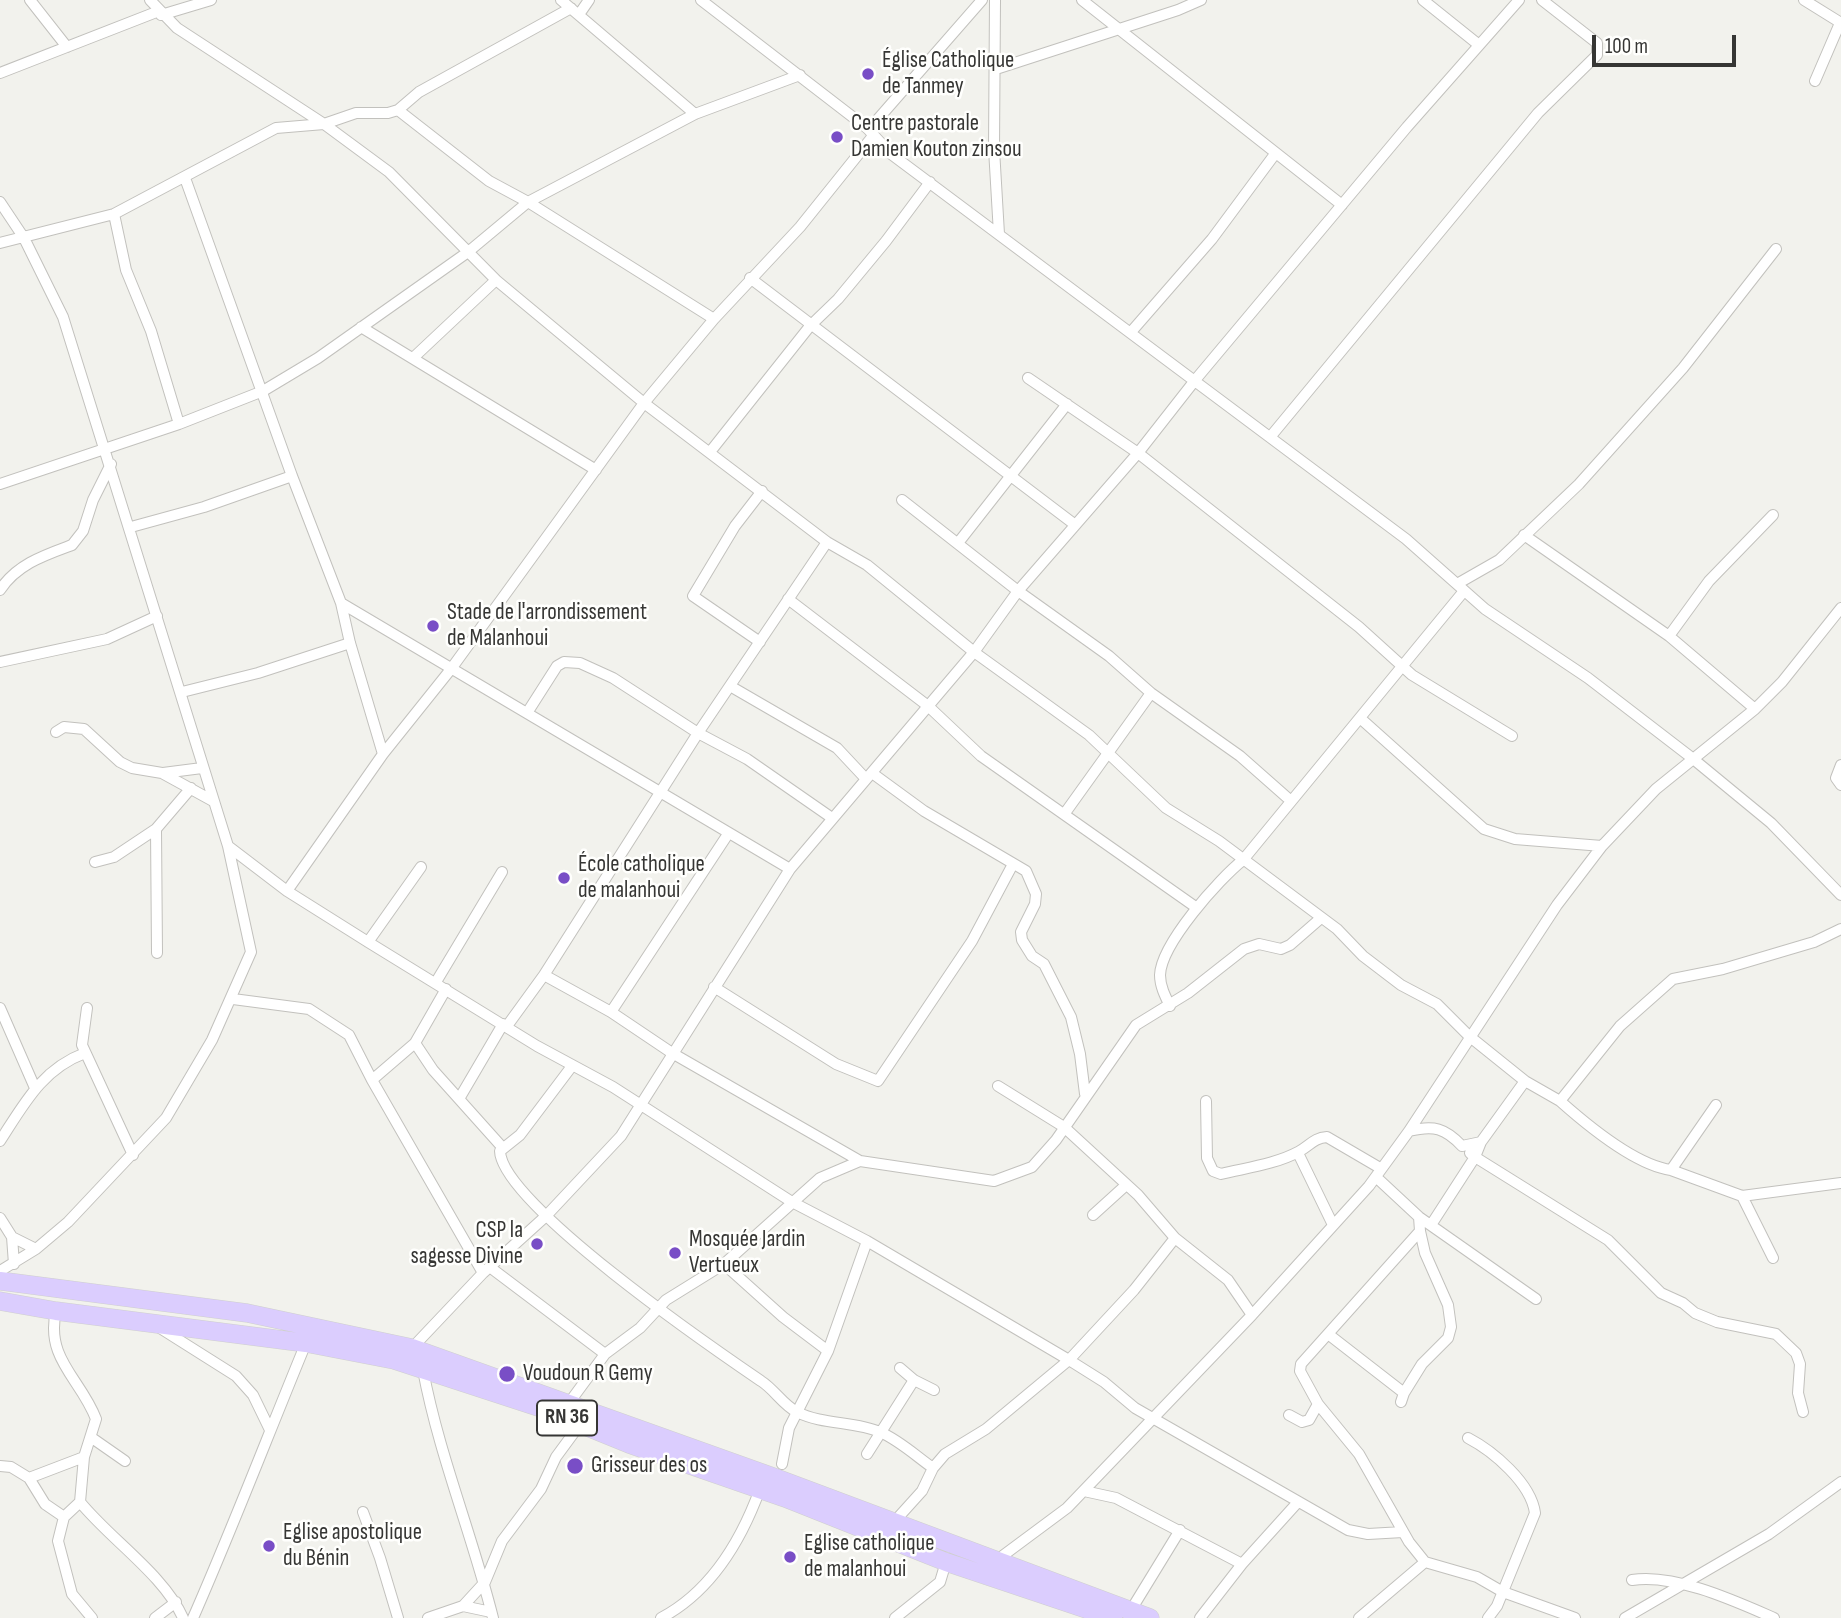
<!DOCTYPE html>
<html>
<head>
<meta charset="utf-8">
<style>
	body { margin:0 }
	#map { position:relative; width:1841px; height:1618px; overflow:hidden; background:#f2f2ed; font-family:"Sofia Sans Condensed",sans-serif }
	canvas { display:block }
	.scale { position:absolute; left:1592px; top:35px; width:144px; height:32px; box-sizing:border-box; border:4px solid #363634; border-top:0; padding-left:9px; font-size:21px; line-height:24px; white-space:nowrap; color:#363634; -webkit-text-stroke:5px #fffffd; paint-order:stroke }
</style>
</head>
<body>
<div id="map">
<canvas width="1841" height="1618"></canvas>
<div class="scale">100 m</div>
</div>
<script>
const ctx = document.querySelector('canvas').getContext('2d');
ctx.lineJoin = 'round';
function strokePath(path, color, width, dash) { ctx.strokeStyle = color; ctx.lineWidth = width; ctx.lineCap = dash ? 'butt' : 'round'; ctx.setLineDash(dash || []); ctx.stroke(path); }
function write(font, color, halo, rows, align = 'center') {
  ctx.font = font + ' "Sofia Sans Condensed",sans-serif'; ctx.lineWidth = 5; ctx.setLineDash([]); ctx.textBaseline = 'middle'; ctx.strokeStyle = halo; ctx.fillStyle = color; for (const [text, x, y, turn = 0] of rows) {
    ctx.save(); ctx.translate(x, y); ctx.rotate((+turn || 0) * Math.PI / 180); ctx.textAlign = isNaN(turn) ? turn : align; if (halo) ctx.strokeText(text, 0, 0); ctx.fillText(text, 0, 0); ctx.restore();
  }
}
const minor = new Path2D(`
	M30 0 67 47
	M150 0 177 28 324 124 389 172 496 280 644 403 827 542 867 565 974 652 1089 735 1166 808 1219 841 1337 929 1363 956 1401 985 1437 1004 1469 1036 1525 1081
	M561 0 695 114
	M701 0 867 128 891 154 1406 539 1485 609 1588 678 1692 758 1771 823 1841 895
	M995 0 994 149 999 234
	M1082 0 1342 205
	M1423 0 1479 45
	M1804 0 1841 23
	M580 13 589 0
	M161 15 211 0
	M996 69 1178 10 1201 0
	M0 73 159 11
	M1815 81 1840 23
	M398 110 489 181 528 202 714 319
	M867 128 871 127 982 0
	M185 178 292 476 341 603 350 643 383 754
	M0 202 24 238 63 317 228 846 251 952 212 1040 166 1118 68 1222 36 1249 0 1271
	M114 214 126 270 151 331 179 424
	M0 243 114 214 276 128 324 124 356 113H388L398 110 419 92 571 8
	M750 278 1074 524
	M361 327 596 470
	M1131 332 1212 239 1275 154
	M413 358 496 280
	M1028 378 1138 453 1359 627 1412 675 1512 736
	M1271 436 1538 113 1597 55V43L1542 0
	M710 452 810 326 838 299 886 241 930 182
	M0 484 179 424 263 391 318 358 468 252 528 202 695 114 800 75
	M902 500 1018 591 1109 656 1151 693 1240 756 1291 801
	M131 527 204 507 292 476
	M1524 535 1669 636 1755 709
	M958 543 1067 404
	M1457 584 1499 560 1579 484 1683 368 1776 249
	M0 590C17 564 45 555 72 545L83 531 93 500 111 464
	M788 599 928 706 981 756 1197 908
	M341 603 790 869
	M1669 636 1709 581 1773 515
	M760 642 693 596 735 526 762 491
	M0 662 107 639 157 616
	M730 686 837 748 866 779
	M182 692 258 673 350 643
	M527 713 557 666 564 662 580 663 613 678 698 733 747 759 832 818
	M1360 718 1484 829 1515 839 1602 846
	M56 732 64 727 84 729 120 762 132 768 162 773 213 801
	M1841 765 1836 778 1841 785
	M163 773 202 768
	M872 773 924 811 1026 871 1036 894 1035 904 1021 932 1022 940 1032 956 1044 964 1071 1017 1080 1054 1085 1094
	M1065 813 1151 693
	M156 829 191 788
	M228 846 287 891 368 942 537 1046 613 1087 792 1202 867 1241 1069 1360 1104 1382 1135 1408 1348 1530 1368 1534 1403 1532
	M95 862 114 857 156 829 157 953
	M287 891 383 754 451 669 644 403 714 319 800 227 873 136
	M368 942 421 867
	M544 975 611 1012 672 1053 860 1161
	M436 982 502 872
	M714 987 836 1064 878 1081 972 941 1013 864
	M446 989 415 1043 433 1070 459 1099
	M233 999 309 1009 349 1035 372 1080 483 1273
	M1170 1006C1165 996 1160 986 1160 975 1161 944 1219 879 1243 860L1464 591
	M0 1008 35 1088
	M87 1008 82 1045 133 1155
	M611 1012 728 834
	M507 1026 544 975 698 733 827 542
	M572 1066 520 1135 500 1151C501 1203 714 1349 761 1381 774 1389 783 1405 797 1412 823 1425 855 1421 880 1432 899 1440 916 1456 933 1468L922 1491 894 1522
	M372 1080 415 1043
	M998 1086 1064 1127 1138 1195 1175 1238 1228 1280 1252 1315
	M1206 1101 1207 1158 1213 1171 1221 1174C1245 1168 1276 1164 1298 1152 1310 1146 1313 1138 1327 1137L1380 1168
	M1560 1101C1587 1125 1635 1165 1671 1170L1716 1105
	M1409 1131C1434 1125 1445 1128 1462 1146L1481 1142 1525 1081 1560 1101 1620 1026 1673 979 1723 969 1814 942 1841 929
	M0 1141C24 1104 42 1069 85 1053
	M1481 1142 1475 1157 1608 1240 1661 1293 1683 1303 1695 1313 1717 1322 1776 1334 1796 1353 1800 1364 1798 1393 1803 1412
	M502 1147 459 1099 503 1024
	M1298 1153 1333 1225
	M1671 1170 1742 1196 1841 1183
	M1376 1177 1419 1217 1536 1299
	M1742 1196 1773 1258
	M1093 1215 1125 1186
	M0 1218 12 1237 36 1249
	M1431 1225 1475 1157 1470 1153
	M12 1237 14 1264
	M724 1264 783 1317 828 1351
	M491 1268 605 1354
	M56 1311C45 1359 81 1379 96 1419L84 1457 80 1502C111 1540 164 1575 183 1618
	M160 1328 236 1376 253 1395 270 1430
	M1328 1334 1404 1393 1401 1402
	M412 1348 483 1273 546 1216 621 1136 790 869 974 652 1018 591 1138 453 1196 379 1407 127 1519 0
	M423 1370C439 1455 472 1534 493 1618
	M914 1380 934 1390
	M1404 1393 1422 1364 1448 1338 1451 1327 1448 1305 1425 1253 1420 1231
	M569 1403 605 1354 640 1328 666 1300 724 1264 820 1178 860 1161 994 1181 1032 1167 1056 1140 1136 1025 1188 993 1244 949 1259 944 1281 949 1290 945 1321 918
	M1318 1404 1300 1371 1301 1364 1420 1231 1419 1217
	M1289 1415 1302 1422 1309 1420 1318 1404 1359 1454 1409 1542 1425 1562 1477 1577 1503 1592 1575 1618
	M92 1438 125 1461
	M1468 1438C1493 1451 1531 1483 1535 1513L1497 1606 1488 1618
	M867 1454 914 1380 900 1368
	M782 1464 789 1428 828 1351 867 1241
	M0 1466 11 1467 29 1478 84 1457
	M933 1468 945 1454 986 1429 1069 1360 1134 1290 1175 1238
	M29 1478 45 1504 64 1517
	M1084 1491 1116 1498 1242 1564
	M80 1502 64 1517 58 1541 72 1594 92 1618
	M363 1512 380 1558 398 1618
	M997 1560 1067 1508 1252 1315 1369 1186 1409 1131 1557 905 1602 846 1656 789 1755 709 1782 682 1841 608
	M1632 1580C1674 1573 1735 1601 1774 1618
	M463 1606 485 1582 502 1541 541 1489 556 1457 581 1423
	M1131 1610 1180 1530
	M155 1618 176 1602
	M193 1618C233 1527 268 1435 306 1343
	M428 1618 463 1606 491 1612
	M661 1618C712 1591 741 1541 760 1489
	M895 1618 940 1582 946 1562
	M1200 1618 1242 1564 1298 1502
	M1359 1618 1425 1562
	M1625 1618 1769 1534 1841 1482`);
const primary = new Path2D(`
	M0 1281 247 1313 412 1348 776 1478 1150 1618
	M0 1301 56 1311 306 1343 394 1360 538 1407 629 1444 785 1498 946 1562 1113 1618`);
const markers = [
	[868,74,7,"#794ec6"],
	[837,137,7,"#794ec6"],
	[433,626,7,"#794ec6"],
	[564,878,7,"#794ec6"],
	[537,1244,7,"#794ec6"],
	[675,1253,7,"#794ec6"],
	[507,1374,9,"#794ec6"],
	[575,1466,9,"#794ec6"],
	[269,1546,7,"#794ec6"],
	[790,1557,7,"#794ec6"]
];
const shields = [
	[567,1418,60]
];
const shieldNames = [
	["RN 36",567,1418]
];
const poiNames = [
	["Église Catholique",882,61],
	["de Tanmey",882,87],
	["Centre pastorale",851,124],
	["Damien Kouton zinsou",851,150],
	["Stade de l'arrondissement",447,613],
	["de Malanhoui",447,639],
	["École catholique",578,865],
	["de malanhoui",578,891],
	["CSP la",523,1231,"right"],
	["sagesse Divine",523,1257,"right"],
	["Mosquée Jardin",689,1240],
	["Vertueux",689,1266],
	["Voudoun R Gemy",523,1374],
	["Grisseur des os",591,1466],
	["Eglise apostolique",283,1533],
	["du Bénin",283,1559],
	["Eglise catholique",804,1544],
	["de malanhoui",804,1570]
];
strokePath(minor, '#c2c1bd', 12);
strokePath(primary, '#cfcfce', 19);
strokePath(minor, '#fff', 10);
strokePath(primary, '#dbcdfe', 18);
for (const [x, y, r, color] of markers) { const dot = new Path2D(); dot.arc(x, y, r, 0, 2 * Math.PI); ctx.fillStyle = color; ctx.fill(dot); strokePath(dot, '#fffffd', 2.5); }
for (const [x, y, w] of shields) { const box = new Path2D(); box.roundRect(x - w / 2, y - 17.5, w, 35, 5); ctx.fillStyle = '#fffffd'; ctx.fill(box); strokePath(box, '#363634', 2); }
write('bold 21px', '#363634', null, shieldNames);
write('23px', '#363634', '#fffffd', poiNames, 'left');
</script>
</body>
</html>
